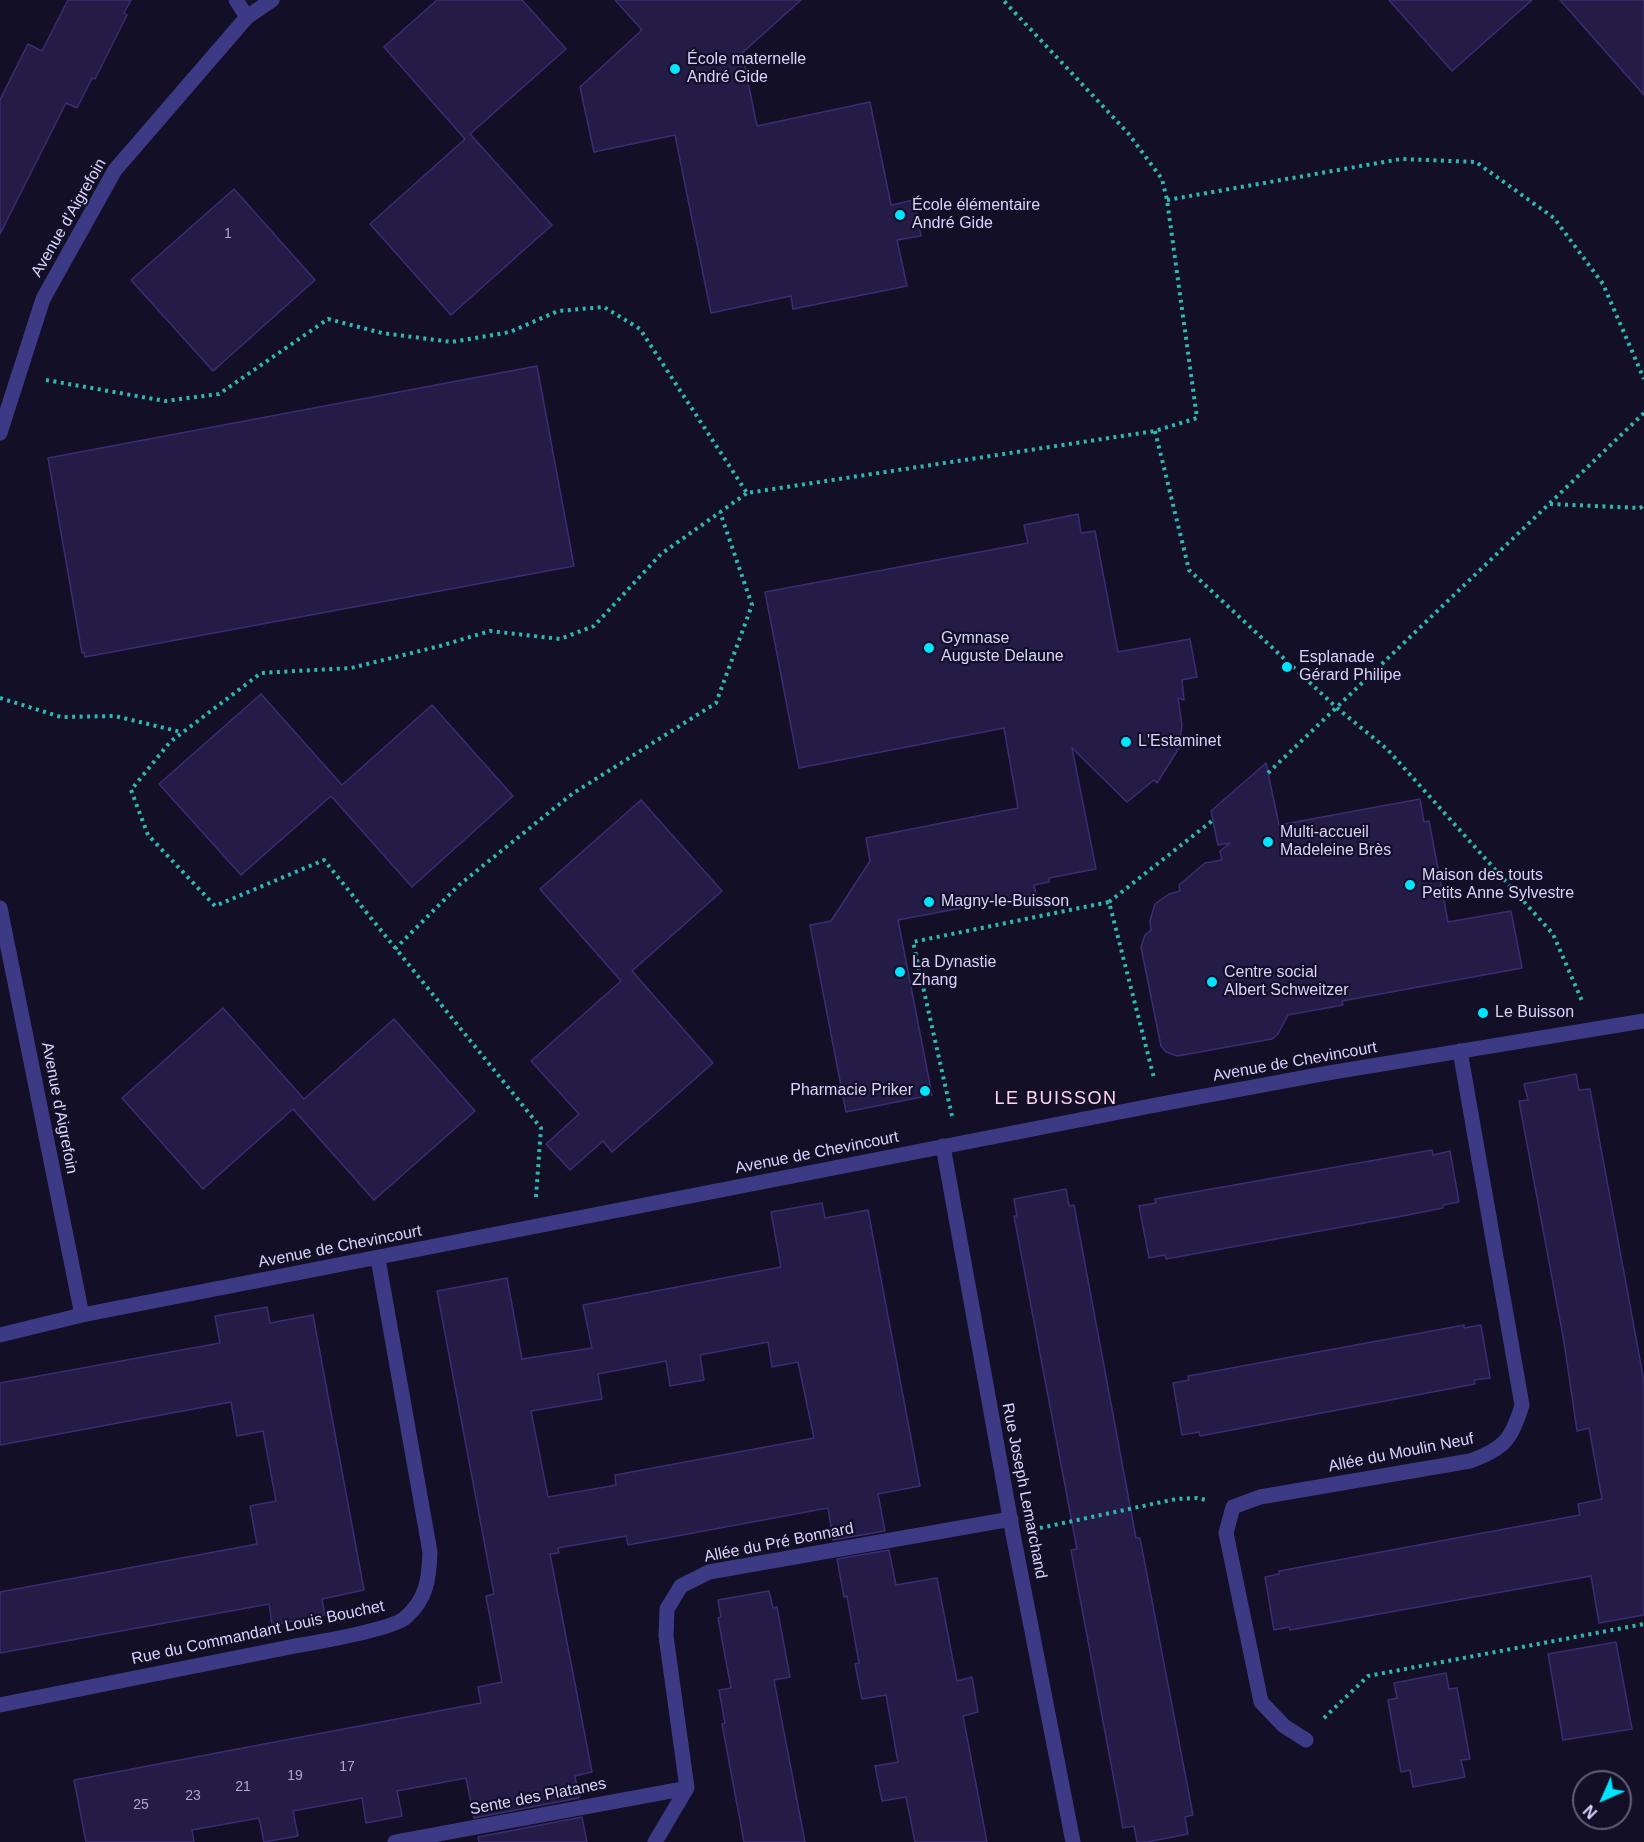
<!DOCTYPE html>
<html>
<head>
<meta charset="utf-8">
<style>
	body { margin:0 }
	#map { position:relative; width:1644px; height:1842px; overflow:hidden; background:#130f26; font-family:Arial,sans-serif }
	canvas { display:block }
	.north { position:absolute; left:1572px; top:1770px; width:60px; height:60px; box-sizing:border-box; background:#130f26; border:2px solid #625e7d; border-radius:50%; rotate:225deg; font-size:16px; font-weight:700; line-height:24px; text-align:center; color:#d9d4ff }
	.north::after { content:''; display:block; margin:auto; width:21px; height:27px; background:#00e5ff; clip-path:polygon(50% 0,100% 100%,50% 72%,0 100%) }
</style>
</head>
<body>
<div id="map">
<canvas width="1644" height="1842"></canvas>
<div class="north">N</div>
</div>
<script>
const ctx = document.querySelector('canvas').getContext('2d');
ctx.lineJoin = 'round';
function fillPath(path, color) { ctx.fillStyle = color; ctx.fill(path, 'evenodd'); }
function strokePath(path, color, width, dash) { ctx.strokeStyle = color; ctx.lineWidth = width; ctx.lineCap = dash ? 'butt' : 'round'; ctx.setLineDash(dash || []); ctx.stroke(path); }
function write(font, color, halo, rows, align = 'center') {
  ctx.font = font + ' Arial,sans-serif'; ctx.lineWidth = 4.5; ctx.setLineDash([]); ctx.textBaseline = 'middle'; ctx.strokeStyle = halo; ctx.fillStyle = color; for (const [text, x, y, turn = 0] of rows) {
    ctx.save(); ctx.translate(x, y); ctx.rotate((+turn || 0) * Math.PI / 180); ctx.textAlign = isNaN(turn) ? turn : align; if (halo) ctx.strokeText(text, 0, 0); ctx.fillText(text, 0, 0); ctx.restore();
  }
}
const building = new Path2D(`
	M68 0H131L124 13 127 15 95 79 92 78 77 108 66 103 0 234V100L28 44 42 51Z
	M437 0H522L566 49 470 134 552 225 451 315 370 224 465 139 384 47Z
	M615 0H801L742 53 757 126 870 102 891 205 914 200 921 236 897 240 907 286 793 309 791 296 711 313 675 135 594 152 580 87 642 30Z
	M1389 0H1532L1452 71Z
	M1560 0H1644V95Z
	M234 189 315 280 213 371 131 280Z
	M537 366 574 566 85 657 84 652 82 653 48 458Z
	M1078 514 1081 533 1095 531 1118 652 1190 639 1197 677 1182 680 1184 700 1178 698 1182 725 1179 748 1157 783 1154 780 1127 802 1072 748 1096 869 1049 878V882L1034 885 1036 894 898 920 932 1095 846 1112 810 925 831 921 870 861 866 838 1018 808 1004 728 799 768 765 592 1028 543 1024 525Z
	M261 694 342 785 432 705 513 796 412 887 331 796 241 875 159 784Z
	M1266 763 1279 825 1420 799 1424 822 1429 821 1448 922 1511 911 1522 968 1342 1001 1343 1005 1288 1015 1278 1034 1272 1039 1183 1055 1177 1056 1166 1052 1161 1046 1141 947 1145 935 1151 930 1150 921 1155 904 1169 894 1180 891 1179 885 1205 863 1222 860 1220 851 1230 843 1218 845 1211 811Z
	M641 800 722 891 632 971 713 1063 612 1152 603 1141 570 1170 546 1144 579 1114 531 1061 621 981 540 889Z
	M223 1008 304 1099 394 1019 475 1111 374 1200 293 1109 203 1189 122 1098Z
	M1576 1074 1579 1090 1590 1089 1644 1381V1615L1599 1623 1591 1576 1290 1630 1289 1627 1274 1630 1265 1577 1279 1574V1571L1580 1515 1578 1504 1602 1499 1589 1428 1577 1431 1564 1342 1519 1101 1528 1100 1524 1084Z
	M1432 1150 1433 1155 1450 1151 1459 1202 1443 1205V1208L1408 1215 1166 1259 1165 1255 1149 1258 1139 1206 1156 1203 1155 1199Z
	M1066 1189 1069 1206 1074 1205 1136 1538H1140L1193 1815 1185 1817 1188 1834 1147 1842H1137L1134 1826 1123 1828 1071 1550 1077 1549 1014 1216H1017L1014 1199Z
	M822 1203 825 1218 868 1210 920 1486 878 1494 885 1531 833 1540 828 1508 628 1545 626 1536 558 1548 559 1553 550 1554 592 1772 575 1776 579 1798 474 1818 466 1778 397 1791 402 1816 366 1823 362 1798 293 1811 298 1836 264 1842 259 1818 192 1830 194 1842H86L74 1780 481 1703 478 1687 502 1682 486 1596 494 1594 437 1291 507 1278 522 1359 592 1348 583 1305 781 1267 771 1212ZM768 1342 772 1367 798 1362 814 1438 615 1475 616 1485 548 1497 531 1411 602 1399 598 1374 666 1361 670 1386 704 1380 700 1355Z
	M267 1307 270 1323 313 1315 364 1590 322 1599 325 1615 272 1625 269 1604 0 1653V1592L257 1544 250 1506 276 1501 263 1431 237 1436 231 1402 0 1445V1383L220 1343 215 1316Z
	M1464 1325V1328L1481 1325 1490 1378 1474 1380 1475 1384 1200 1436 1199 1432 1182 1435 1173 1383 1189 1380 1188 1376Z
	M889 1550 896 1585 937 1578 957 1681 972 1677 978 1712 963 1716 987 1842H915L906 1797 882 1801 875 1766 898 1762 886 1695 862 1699 855 1664 859 1663 847 1596 844 1597 837 1559Z
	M769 1591 773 1608 777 1607 790 1677 774 1680 805 1842H744L722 1724 725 1723 719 1690 731 1688 718 1618 721 1617 718 1600Z
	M1616 1642 1632 1729 1563 1740 1548 1654Z
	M1446 1673 1449 1689 1457 1688 1470 1759 1461 1760 1465 1777 1413 1787 1410 1770 1401 1772 1388 1700 1397 1698 1394 1683Z
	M582 1817 587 1842H479L478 1837Z`);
const path = new Path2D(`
	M1167 200 1401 159 1476 162 1554 218 1603 284 1644 379
	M46 380 165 401 219 394 328 319 382 333 452 342 510 332 558 311 604 307 640 329 747 493 1155 431 1197 418 1167 200 1162 179 1128 133 1003 0
	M1155 431 1189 570 1337 708 1387 749 1553 934 1582 1001
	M1550 504 1640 508 1644 505
	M0 698 61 717 115 716 181 732
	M1268 773 1644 413
	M1109 902 1213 820
	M395 949 459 885 572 794 716 703 752 605 720 512
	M952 1116 913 942 1109 902 1154 1078
	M536 1197 541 1128 324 860 215 906 148 835 131 790 170 742 261 673 351 668 440 646 490 631 560 639 594 626 661 554 747 493
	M1040 1528 1176 1499 1197 1498 1206 1500
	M1324 1718 1368 1676 1644 1624`);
const minor = new Path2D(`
	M236 0 247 17
	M0 433 43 299 115 170 247 17 272 0
	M0 908 82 1315
	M943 1146 1013 1534 1073 1842
	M0 1335 82 1315 1161 1104 1328 1073 1644 1021
	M0 1705C98 1685 197 1666 295 1646 318 1642 390 1630 405 1618 427 1599 429 1579 430 1552L378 1259
	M1306 1740 1284 1726 1261 1702 1226 1533 1233 1507 1260 1497 1470 1461C1504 1449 1512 1439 1522 1405L1460 1051
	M395 1842 687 1788
	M655 1842 687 1788 666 1636 667 1609 681 1586 709 1572 1011 1519`);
const markers = [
	[675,69,6,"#00e5ff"],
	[900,215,6,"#00e5ff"],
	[929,648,6,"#00e5ff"],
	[1287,667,6,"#00e5ff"],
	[1126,742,6,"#00e5ff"],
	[1268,842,6,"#00e5ff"],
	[1410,885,6,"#00e5ff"],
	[929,902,6,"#00e5ff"],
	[900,972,6,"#00e5ff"],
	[1212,982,6,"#00e5ff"],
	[1483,1013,6,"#00e5ff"],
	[925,1091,6,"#00e5ff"]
];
const numberNames = [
	["1",228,234],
	["17",347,1767],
	["19",295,1776],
	["21",243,1787],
	["23",193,1796],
	["25",141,1805]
];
const poiNames = [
	["École maternelle",687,60],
	["André Gide",687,78],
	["École élémentaire",912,206],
	["André Gide",912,224],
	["Gymnase",941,639],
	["Auguste Delaune",941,657],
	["Esplanade",1299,658],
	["Gérard Philipe",1299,676],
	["L'Estaminet",1138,742],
	["Multi-accueil",1280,833],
	["Madeleine Brès",1280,851],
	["Maison des touts",1422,876],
	["Petits Anne Sylvestre",1422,894],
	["Magny-le-Buisson",941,902],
	["La Dynastie",912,963],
	["Zhang",912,981],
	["Centre social",1224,973],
	["Albert Schweitzer",1224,991],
	["Le Buisson",1495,1013],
	["Pharmacie Priker",913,1091,"right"]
];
const streetNames = [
	["Avenue d'Aigrefoin",69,218,-60],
	["Avenue de Chevincourt",1295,1062,-10],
	["Avenue d'Aigrefoin",59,1108,79],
	["Avenue de Chevincourt",817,1153,-11],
	["Avenue de Chevincourt",340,1247,-11],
	["Allée du Moulin Neuf",1401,1453,-11],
	["Rue Joseph Lemarchand",1024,1491,79],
	["Allée du Pré Bonnard",779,1543,-11],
	["Rue du Commandant Louis Bouchet",258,1633,-12],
	["Sente des Platanes",538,1797,-11]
];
const neighbourhoodNames = [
	["LE BUISSON",1056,1099]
];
fillPath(building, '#241b47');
strokePath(building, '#3b2d73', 1.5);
strokePath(path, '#2fb8b0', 4, [3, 4.5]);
strokePath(minor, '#3d3a85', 15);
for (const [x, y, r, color] of markers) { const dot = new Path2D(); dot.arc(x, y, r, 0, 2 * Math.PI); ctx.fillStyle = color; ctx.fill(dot); strokePath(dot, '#130f26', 2); }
write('14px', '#aca6d1', null, numberNames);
write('16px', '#d9d4ff', '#130f26', poiNames, 'left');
write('16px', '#d9d4ff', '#130f26', streetNames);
ctx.letterSpacing = '1.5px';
write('18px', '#ffd6f0', '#130f26', neighbourhoodNames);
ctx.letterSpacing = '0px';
</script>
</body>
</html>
